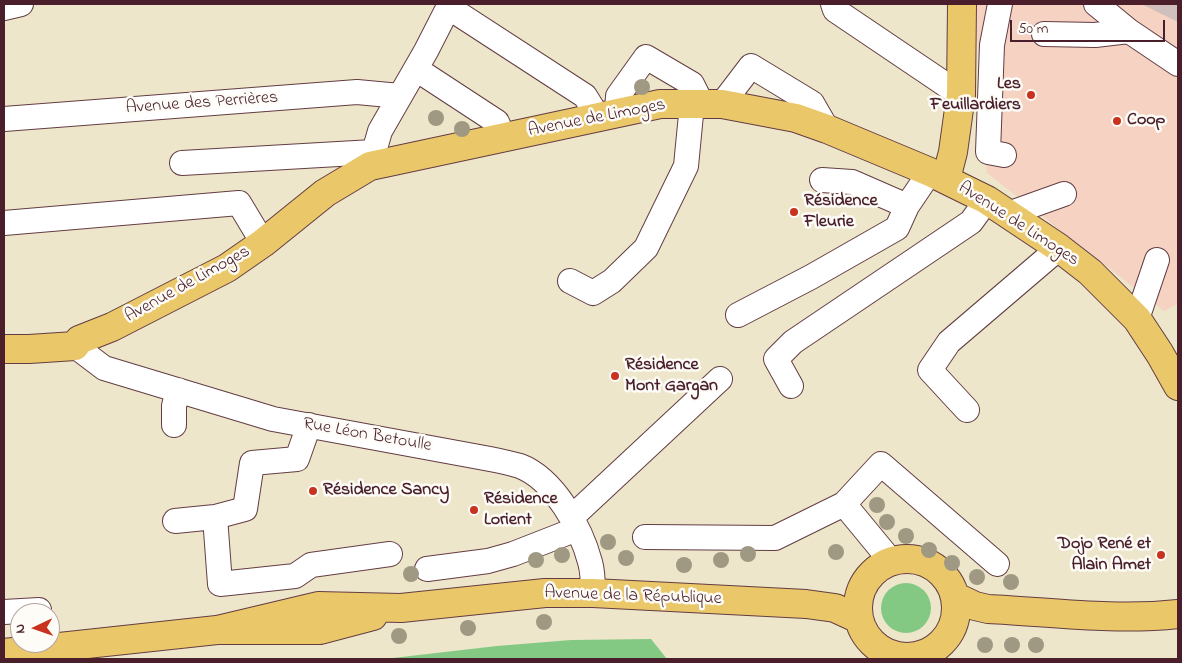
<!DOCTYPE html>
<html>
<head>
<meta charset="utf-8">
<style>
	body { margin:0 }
	#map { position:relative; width:1182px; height:663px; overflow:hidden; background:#eee6ca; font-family:"Indie Flower",sans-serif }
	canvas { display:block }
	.frame { position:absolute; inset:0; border:5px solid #4a1f2b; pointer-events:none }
	.north { position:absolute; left:10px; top:603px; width:50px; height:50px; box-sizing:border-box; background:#fdfcf7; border:1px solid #b5a4a5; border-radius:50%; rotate:267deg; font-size:14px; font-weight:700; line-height:20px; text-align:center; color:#4a1f2b }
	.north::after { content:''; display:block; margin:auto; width:18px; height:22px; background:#c8321e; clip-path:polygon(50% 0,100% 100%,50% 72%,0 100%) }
	.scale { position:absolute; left:1010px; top:20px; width:155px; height:22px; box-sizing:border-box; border:2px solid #4a1f2b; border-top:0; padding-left:6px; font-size:15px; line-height:18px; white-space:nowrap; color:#4a1f2b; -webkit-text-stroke:4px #fdfcf7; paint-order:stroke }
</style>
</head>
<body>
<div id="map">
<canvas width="1182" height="663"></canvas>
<div class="frame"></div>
<div class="north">N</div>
<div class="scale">50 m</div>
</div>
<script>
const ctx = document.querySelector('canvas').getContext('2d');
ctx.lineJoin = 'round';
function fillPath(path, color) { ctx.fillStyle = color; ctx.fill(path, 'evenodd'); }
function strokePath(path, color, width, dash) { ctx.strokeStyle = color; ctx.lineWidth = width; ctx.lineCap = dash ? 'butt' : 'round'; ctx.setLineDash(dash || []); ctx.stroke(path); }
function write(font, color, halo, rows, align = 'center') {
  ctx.font = font + ' "Indie Flower",sans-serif'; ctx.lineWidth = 5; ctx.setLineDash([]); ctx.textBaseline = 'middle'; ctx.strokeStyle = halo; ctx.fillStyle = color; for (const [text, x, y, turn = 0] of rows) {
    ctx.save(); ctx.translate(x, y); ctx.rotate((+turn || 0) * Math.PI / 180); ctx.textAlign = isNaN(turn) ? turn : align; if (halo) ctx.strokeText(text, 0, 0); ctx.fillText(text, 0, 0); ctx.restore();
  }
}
const built = new Path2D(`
	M975 4H1141L1178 22V304L1164 311 987 173Z`);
const industrial = new Path2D(`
	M1141 4H1178V22Z`);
const green = new Path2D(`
	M881 608a25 25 0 1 1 50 0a25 25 0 1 1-50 0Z
	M651 639 667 659H384L497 646 571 640Z`);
const minor = new Path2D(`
	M833 4 835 10 961 95
	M1000 4 992 45 988 152 1004 155
	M1096 4 1129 31 1178 64
	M448 7 585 96 598 117
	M4 8 21 4
	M1044 34 1095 35 1129 31
	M416 69 497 122 503 137
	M722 104 751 66 812 103 827 129
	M617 113 618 96 646 57 692 84 702 104
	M4 119 357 92 400 96
	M182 163 373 152
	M370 166 380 131 426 51 450 4
	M822 180 852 182 907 206
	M1008 214 1064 194
	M4 223 239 203 263 243
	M570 281 593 293 612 281 646 248 686 166 692 104
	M738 315 811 277 897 228 907 206 930 172
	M1137 319 1157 260
	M75 346 104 368 273 419 490 459C500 461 510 463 520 466 554 479 581 528 590 562 593 572 593 583 593 593
	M791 386 776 359 793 342 971 222 987 200
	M967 410 930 370 949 342 1059 248
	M174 425V406L178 390
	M309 425 297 459 252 463 245 509 215 517 220 584 295 576 311 565 390 554
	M572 517 720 379
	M175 521 215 517
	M645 537 775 538 844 504
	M891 561 844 504 881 464 997 564
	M427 569 488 561 513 554 577 529
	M4 612 39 610
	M892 654 894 659
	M914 659 916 656`);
const major = new Path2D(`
	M946 179 953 152 961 95 962 4
	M4 349H29L75 346 79 340 112 327 227 268 263 243 325 193 370 166 660 104H722L796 118 827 129 930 172 987 200 1059 248 1090 272 1137 319 1160 354 1178 386
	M858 608a49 49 0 1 1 98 0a49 49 0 1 1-98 0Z
	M956 597 975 606 988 609C1051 612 1115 621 1178 614
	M217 630 318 606 401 608 545 593H593L806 604 835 608 859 619
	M4 653 217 630H320L373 616`);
const trees = [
	[642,87],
	[436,118],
	[462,129],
	[877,505],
	[887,522],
	[906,536],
	[608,542],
	[929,550],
	[836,552],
	[748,554],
	[562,555],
	[626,558],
	[536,560],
	[721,560],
	[952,563],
	[684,565],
	[411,574],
	[977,577],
	[1011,582],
	[544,622],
	[468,628],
	[399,636],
	[985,645],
	[1012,645],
	[1036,645]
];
const markers = [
	[1031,95,5,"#c8321e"],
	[1117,121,5,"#c8321e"],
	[794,212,5,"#c8321e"],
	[615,376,5,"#c8321e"],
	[313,491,5,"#c8321e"],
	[474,510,5,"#c8321e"],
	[1161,555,5,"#c8321e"]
];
const poiNames = [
	["Les",1021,85,"right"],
	["Feuillardiers",1021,106,"right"],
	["Coop",1127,121],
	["Résidence",804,202],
	["Fleurie",804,223],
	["Résidence",625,366],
	["Mont Gargan",625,387],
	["Résidence Sancy",323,491],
	["Résidence",484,500],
	["Lorient",484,521],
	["Dojo René et",1151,545,"right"],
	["Alain Amet",1151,566,"right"]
];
const streetNames = [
	["Avenue des Perrières",202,104,-4],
	["Avenue de Limoges",597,119,-11],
	["Avenue de Limoges",1018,225,33],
	["Avenue de Limoges",188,285,-29],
	["Rue Léon Betoulle",367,436,10],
	["Avenue de la République",633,597,2]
];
fillPath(built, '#f5d2c2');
fillPath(industrial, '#d1bfbd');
fillPath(green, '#83c984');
strokePath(minor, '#633d43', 26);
strokePath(major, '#633d43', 30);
strokePath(minor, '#fff', 24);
strokePath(major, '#eac769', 28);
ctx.fillStyle = '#9f9984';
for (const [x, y] of trees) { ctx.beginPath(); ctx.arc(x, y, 8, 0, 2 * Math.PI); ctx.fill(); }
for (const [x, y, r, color] of markers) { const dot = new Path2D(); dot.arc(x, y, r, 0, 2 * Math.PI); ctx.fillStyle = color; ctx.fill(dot); strokePath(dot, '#fdfcf7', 2); }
write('bold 18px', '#4a1f2b', '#fdfcf7', poiNames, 'left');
write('18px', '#4a1f2b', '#fdfcf7', streetNames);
</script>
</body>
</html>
